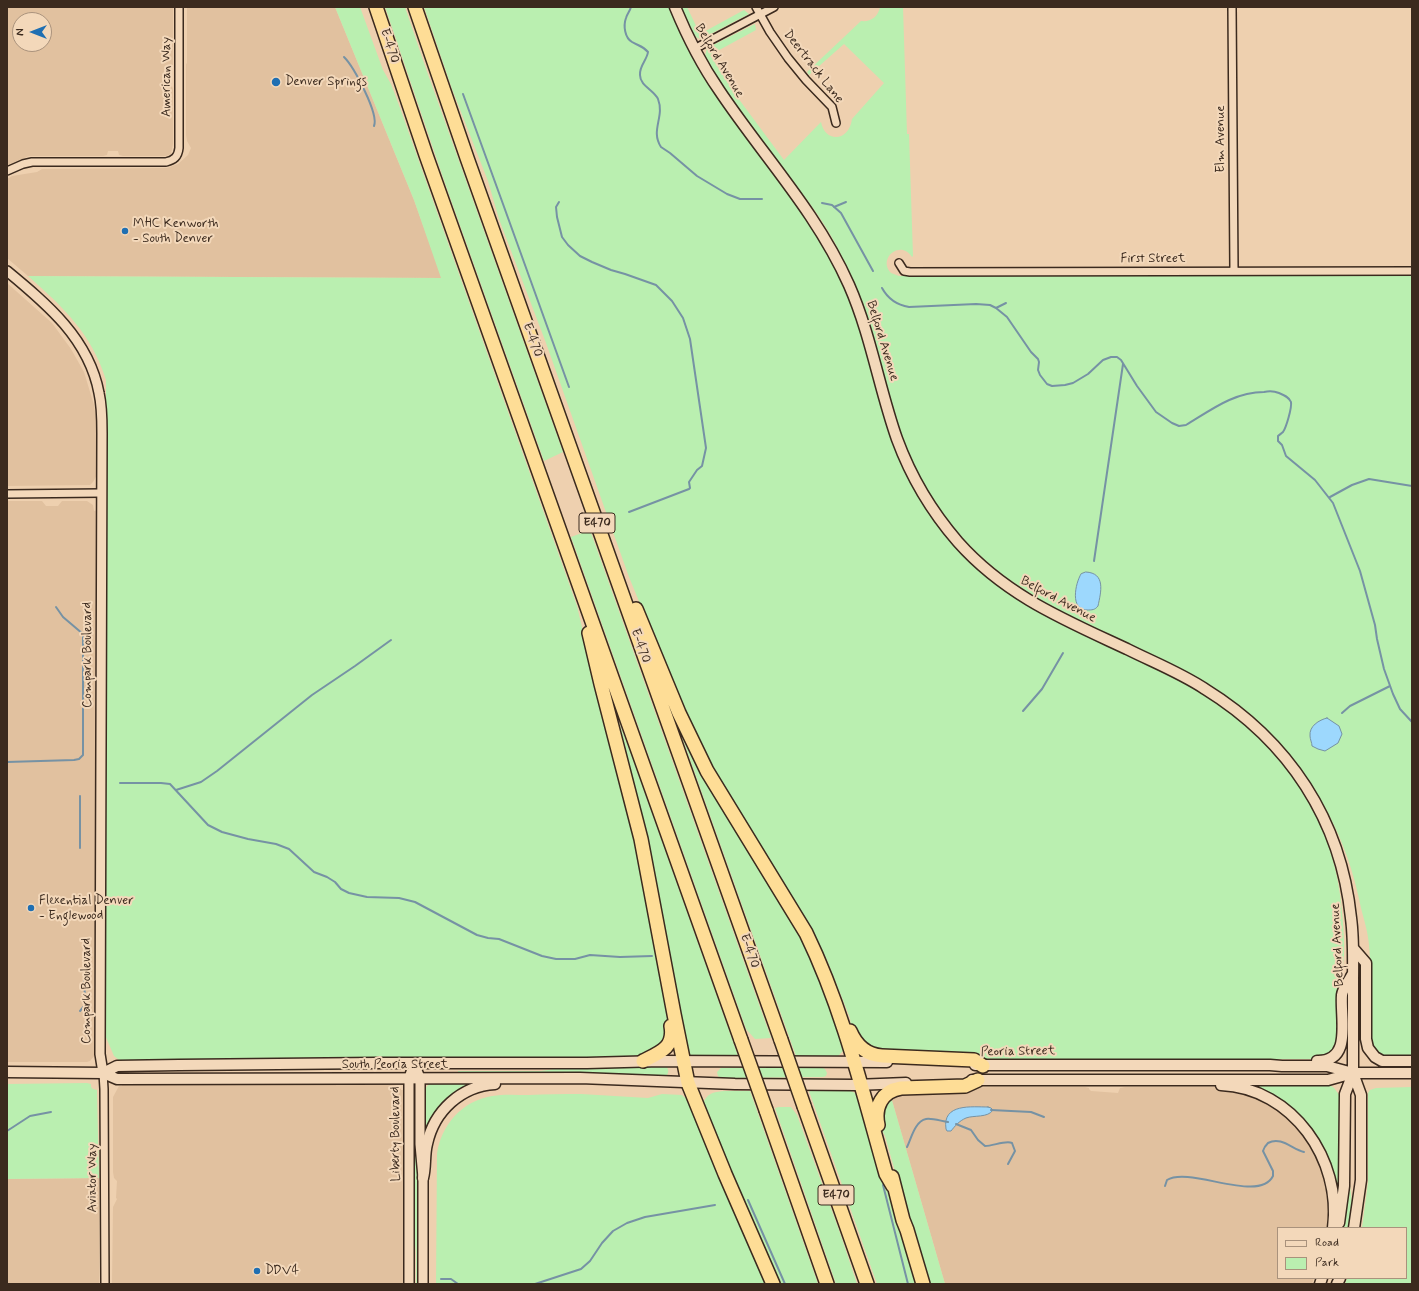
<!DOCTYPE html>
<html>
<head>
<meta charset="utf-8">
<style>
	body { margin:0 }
	#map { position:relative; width:1419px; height:1291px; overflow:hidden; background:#eed0af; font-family:Mynerve,sans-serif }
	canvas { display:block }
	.frame { position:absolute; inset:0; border:8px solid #3b2a1e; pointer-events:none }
	.legend { position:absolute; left:1277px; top:1227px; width:130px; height:52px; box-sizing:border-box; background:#f3d8ba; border:1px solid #a9927c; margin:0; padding:5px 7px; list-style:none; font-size:12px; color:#3b2a1e }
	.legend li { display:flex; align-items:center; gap:8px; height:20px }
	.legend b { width:20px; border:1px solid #a9927c }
	.north { position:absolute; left:12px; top:12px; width:40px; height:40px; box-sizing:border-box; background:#f3d8ba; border:1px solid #a9927c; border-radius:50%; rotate:270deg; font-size:11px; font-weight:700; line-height:16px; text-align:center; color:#3b2a1e }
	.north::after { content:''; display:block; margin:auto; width:14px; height:18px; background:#1f6fb2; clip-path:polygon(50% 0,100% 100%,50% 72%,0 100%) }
</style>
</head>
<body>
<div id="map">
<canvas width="1419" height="1291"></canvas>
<div class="frame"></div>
<ul class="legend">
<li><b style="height:5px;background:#f3d8ba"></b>Road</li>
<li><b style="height:11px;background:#baefb0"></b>Park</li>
</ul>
<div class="north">N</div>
</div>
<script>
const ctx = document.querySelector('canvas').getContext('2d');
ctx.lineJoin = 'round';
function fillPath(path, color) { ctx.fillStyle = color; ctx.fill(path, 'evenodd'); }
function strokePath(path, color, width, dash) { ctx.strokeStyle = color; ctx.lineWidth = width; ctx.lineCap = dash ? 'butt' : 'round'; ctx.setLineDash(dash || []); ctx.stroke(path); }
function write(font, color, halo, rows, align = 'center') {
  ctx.font = font + ' Mynerve,sans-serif'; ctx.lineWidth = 4; ctx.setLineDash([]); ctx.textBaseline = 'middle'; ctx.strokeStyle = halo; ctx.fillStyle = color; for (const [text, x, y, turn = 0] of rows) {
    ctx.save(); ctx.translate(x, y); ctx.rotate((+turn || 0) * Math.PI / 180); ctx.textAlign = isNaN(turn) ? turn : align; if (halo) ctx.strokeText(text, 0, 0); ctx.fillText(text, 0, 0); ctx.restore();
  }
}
const built = new Path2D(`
	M7 7H173V65L171 70V83L173 89V144L171 154 166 156H123L119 155 118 151H108L107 155 103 156H29L7 165ZM20 20H44V44H20Z
	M187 7H335L414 200 442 278 28 276 7 258V179L12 176 37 172 42 169 167 168 178 164 188 155 191 148 187 141 186 135V64L187 63Z
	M7 283 52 323 71 349 84 372 94 405 97 425V475L93 482 90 485 7 486Z
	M7 501H42L46 506H58L62 501H87L93 505 94 511 97 510 96 779 95 781 96 801V1052L95 1055 90 1061 87 1062H7Z
	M387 1082 388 1085H395L397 1087H401V1090H404V1092L405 1284H112L113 1207 117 1199 116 1198 117 1181 114 1178 113 1172V1097L119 1086H122V1083Z
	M995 1087H1085L1089 1088V1089L1091 1091 1118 1093 1120 1088 1125 1087H1216L1225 1088 1254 1095 1284 1112 1308 1138 1329 1184 1330 1228H1278V1278H1314L1312 1284H945L891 1097 904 1090Z
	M99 1178V1284H7V1179Z`);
const green = new Path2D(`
	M335 7H360L383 70 391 84 400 108 577 606 612 756 633 833 663 991 668 1024 666 1041 648 1055 599 1058 477 1060 332 1059 119 1060 114 1056 105 1035 106 380C92 334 63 307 28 276L441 278 414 200Z
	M385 7H405L425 66 563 452 544 461 447 189Z
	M424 7H669C682 37 696 67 715 94 753 148 796 197 828 254 864 319 876 392 901 461 908 480 920 498 932 515 954 546 978 572 1010 594 1034 611 1062 623 1088 636 1122 652 1155 668 1189 685 1280 739 1338 816 1343 924 1344 938 1345 952 1343 966 1342 978 1340 990 1339 1002 1337 1018 1338 1033 1337 1048L1322 1059H988L882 1054 865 1047 851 1026 850 1018 827 960 812 930 732 803 694 735 629 577 546 343 499 219 488 181 452 89Z
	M681 7H687L700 34 744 10 749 14 701 39C691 38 685 16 681 7Z
	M880 7H903L907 134H909L913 256 912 257C901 239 877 258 891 273L899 276 1412 275V1060L1388 1059 1373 1050 1370 1039C1370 1018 1370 997 1370 976 1370 966 1370 955 1369 945 1368 932 1364 920 1361 908 1356 883 1349 859 1339 836 1317 785 1281 736 1236 703 1206 681 1172 664 1137 648 1068 615 1006 590 955 529 931 501 912 466 900 431 882 377 874 321 848 269 838 247 825 224 810 204 775 156 733 109 705 56L707 48 755 24 756 30 710 55 735 94 784 160 821 122C825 143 849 142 852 119L884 83 844 44 809 75 807 72 861 21C871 22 878 17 880 7Z
	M590 530 771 1038 755 1039 746 1029 571 537Z
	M613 707 628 746 738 1056H692L688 1055Z
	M678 726 807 946 844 1044 843 1051 838 1056H796Z
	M664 1065C669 1068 670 1073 665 1077L458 1074V1071H541L568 1067Z
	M721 1068H823L825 1069 827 1073 826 1076 823 1077 721 1078 718 1076 717 1072Z
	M87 1083 91 1084V1087L93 1089 97 1090V1092L99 1178 7 1179V1084Z
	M431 1083H475L424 1135V1091L427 1086Z
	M1250 1084H1328L1334 1088 1340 1096V1175L1338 1194 1318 1141 1250 1086Z
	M1412 1087V1284H1345L1347 1278H1406V1228H1362L1368 1182V1093L1370 1090 1376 1088Z
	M725 1091H750L818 1284H777L702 1101H704C709 1092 715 1092 725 1091Z
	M809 1091H851L859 1095 883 1179 898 1219 915 1284H877Z
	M581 1094 648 1098 662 1094 682 1095 684 1097 687 1098 765 1284H436L437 1154C441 1125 462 1101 492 1096 504 1094 516 1095 529 1095 546 1094 563 1094 581 1094Z
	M891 1097 945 1284H927L885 1136 882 1130 879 1114Z
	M779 1107H791L797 1115 840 1233 857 1284H836L775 1108Z
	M415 1112 416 1113V1148L419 1177V1284H416V1253L413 1226V1113Z
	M1348 1185H1350L1353 1212 1350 1228H1342Z`);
const water = new Path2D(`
	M1086 572C1106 573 1101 592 1098 606 1095 610 1092 610 1087 610 1070 610 1075 584 1081 574Z
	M1327 718 1339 726 1342 734 1338 743 1325 751 1318 749 1312 746C1312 743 1310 739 1310 736 1309 726 1319 720 1327 718Z
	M988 1107 991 1108 993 1110C988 1118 974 1115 966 1118 959 1121 955 1126 951 1131H947L946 1129C942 1103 972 1107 988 1107Z`);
const stream = new Path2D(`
	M631 7C630 11 627 14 626 18 623 26 625 38 632 42 639 46 643 46 648 52 647 60 639 66 640 75 640 86 654 90 658 99 665 117 650 130 661 147L670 153 697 176 727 194 740 199H762
	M344 57C354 67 379 114 374 126
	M463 94 503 204 569 387
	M559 202 556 207 557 217 562 237 568 245 580 256 592 262 611 270 625 274 656 285 672 301 683 318 690 339 706 448 702 466 697 470 689 482 690 488 689 489 629 512
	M822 203 832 205 841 213 873 271
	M834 207 846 202
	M882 288C888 299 897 305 909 307L976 304 990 305 996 308 1007 317 1031 352 1038 359 1039 362 1038 370 1040 375 1047 384 1052 386 1065 385 1073 383 1088 374 1103 360 1111 357H1117L1121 360 1137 386 1156 412 1172 423 1179 426 1186 425C1211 410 1234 392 1264 392 1269 391 1274 391 1279 393 1284 395 1289 397 1291 402 1292 408 1286 428 1283 432 1282 433 1280 434 1278 436V441L1282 445 1286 456 1315 480 1333 503 1360 571 1375 625 1377 639 1384 669 1393 694 1400 709 1412 722
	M996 308 1006 303
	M1330 497 1352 485 1369 479 1412 486
	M1094 561 1123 364
	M1023 711 1042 689 1063 653
	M1342 713 1350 706 1390 686
	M7 762 74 760 79 759 83 755V634L63 617 56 607
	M120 783H161L170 784 208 825 222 832 248 839 276 844 289 849 314 872 327 877 335 882 341 889 349 893 367 897 399 898 415 902 477 935 488 938 499 939 542 956 556 959H575L590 955 620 957 652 956
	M176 790 201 782 217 771 312 695 355 666 391 640
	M80 796V848
	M80 1011 85 1005 84 968
	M991 1110 1031 1112 1044 1117
	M956 1124 971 1130 978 1140 985 1146C993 1146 1006 1140 1012 1143L1015 1151 1008 1164
	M7 1131 30 1116 51 1112
	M907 1147C911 1139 915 1121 926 1119 932 1118 941 1121 948 1122
	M883 1185 908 1284
	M1165 1186 1167 1180C1190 1166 1259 1204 1273 1176V1171L1263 1151C1264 1147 1265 1146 1268 1143 1281 1136 1292 1149 1304 1152
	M748 1200 785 1284
	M441 1279H451L458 1284
	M535 1284 581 1269 590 1261 602 1243 613 1231 627 1223 645 1217 715 1205`);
const minor = new Path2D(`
	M756 7 770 32 788 58 806 80 832 107 836 123
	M1232 7 1234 271
	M694 49 774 7
	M7 171 23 164 32 162H166C174 160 178 157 179 148V7
	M899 263 904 271 910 272 1412 271
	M7 494 101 493
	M103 1073 104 1089 105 1284`);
const tertiary = new Path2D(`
	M7 271C47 304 89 339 99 393 102 406 102 420 102 433L100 1054 103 1073
	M414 1063 420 1078V1144L423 1178V1284
	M409 1284V1078L411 1072`);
const secondary = new Path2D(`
	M675 7C687 36 701 64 719 90 763 156 816 211 849 285 871 335 879 388 897 439 911 477 932 512 958 542 1006 596 1065 620 1127 649 1153 662 1181 673 1205 689 1289 741 1341 820 1351 918 1354 940 1353 963 1353 985 1353 1015 1353 1044 1353 1073L1361 1095V1180L1354 1228
	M1353 948 1366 963V1039L1368 1048 1375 1057 1382 1061H1412
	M1317 1061C1353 1062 1340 1018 1342 995 1343 988 1349 981 1352 975
	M975 1065H1270L1282 1066H1327L1353 1073H1412
	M7 1072 103 1073 117 1079 580 1078 735 1084 855 1085 906 1083
	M103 1073 117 1066 179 1065 376 1063H587L661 1061 887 1062
	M972 1080H1328L1353 1073
	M1221 1085C1293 1088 1342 1160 1333 1228
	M423 1178C426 1167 424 1155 427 1144 434 1111 461 1086 495 1084
	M1339 1223 1344 1186 1345 1094 1353 1073
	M1320 1284 1322 1278
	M1337 1284 1340 1278`);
const motorway = new Path2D(`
	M376 7 426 155 741 1040
	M415 7 467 158 781 1040
	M636 609 679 713 707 771 806 933C843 1009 863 1093 886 1174L893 1186
	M589 633 601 684 641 839 674 1014 688 1083 725 1174 773 1284
	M850 1031C856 1045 866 1055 882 1056L974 1060 983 1066
	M643 1061C659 1053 675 1048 671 1026
	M804 1106 867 1284
	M766 1110 827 1284
	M878 1125C874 1107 882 1091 901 1088L965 1086 978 1080
	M892 1177 903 1220 907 1230 923 1284`);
const motorwayBridge = new Path2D(`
	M741 1040 766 1110
	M781 1040 804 1106`);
const markers = [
	[276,82,5,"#1f6fb2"],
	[125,231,4,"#1f6fb2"],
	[31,908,4,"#1f6fb2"],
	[257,1271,4,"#1f6fb2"]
];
const shields = [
	[597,523,36],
	[836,1195,36]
];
const shieldNames = [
	["E470",597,523],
	["E470",836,1195]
];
const streetNames = [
	["E-470",389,46,72],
	["Belford Avenue",719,61,59],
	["Deertrack Lane",813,67,52],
	["American Way",167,77,-90],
	["Elm Avenue",1221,139,-90],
	["First Street",1153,259],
	["E-470",532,340,70],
	["Belford Avenue",882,341,73],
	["Belford Avenue",1058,600,28],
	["E-470",640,646,70],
	["Compark Boulevard",88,655,-90],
	["Belford Avenue",1338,945,-93],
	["E-470",749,951,71],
	["Compark Boulevard",87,991,-90],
	["Peoria Street",1018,1052,-1],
	["South Peoria Street",395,1065],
	["Liberty Boulevard",396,1134,-90],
	["Aviator Way",93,1178,-90]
];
const poiNames = [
	["Denver Springs",285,82],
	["MHC Kenworth",133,224],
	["- South Denver",133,239],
	["Flexential Denver",39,901],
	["- Englewood",39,916],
	["DDV4",265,1271]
];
fillPath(built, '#e1c19f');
fillPath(green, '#baefb0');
fillPath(water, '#9dd8fd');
strokePath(water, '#7692a4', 1);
strokePath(stream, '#7692a4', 2);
strokePath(minor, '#3b2a1e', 10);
strokePath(tertiary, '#3b2a1e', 12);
strokePath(secondary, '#3b2a1e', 13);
strokePath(motorway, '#3b2a1e', 16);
strokePath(minor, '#f3d8ba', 7);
strokePath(tertiary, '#f3d8ba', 9);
strokePath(secondary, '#f3d8ba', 10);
strokePath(motorway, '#fedd96', 13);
strokePath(motorwayBridge, '#3b2a1e', 16, []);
strokePath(motorwayBridge, '#fedd96', 13);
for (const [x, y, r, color] of markers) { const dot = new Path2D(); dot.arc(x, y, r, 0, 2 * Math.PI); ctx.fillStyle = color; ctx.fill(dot); strokePath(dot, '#f3d8ba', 1.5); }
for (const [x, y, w] of shields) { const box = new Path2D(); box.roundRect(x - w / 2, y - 10, w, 20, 3); ctx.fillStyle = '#f3d8ba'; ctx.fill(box); strokePath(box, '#3b2a1e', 1); }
write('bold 12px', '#3b2a1e', null, shieldNames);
write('13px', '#3b2a1e', '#f3d8ba', streetNames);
write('13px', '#3b2a1e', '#f3d8ba', poiNames, 'left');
</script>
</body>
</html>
